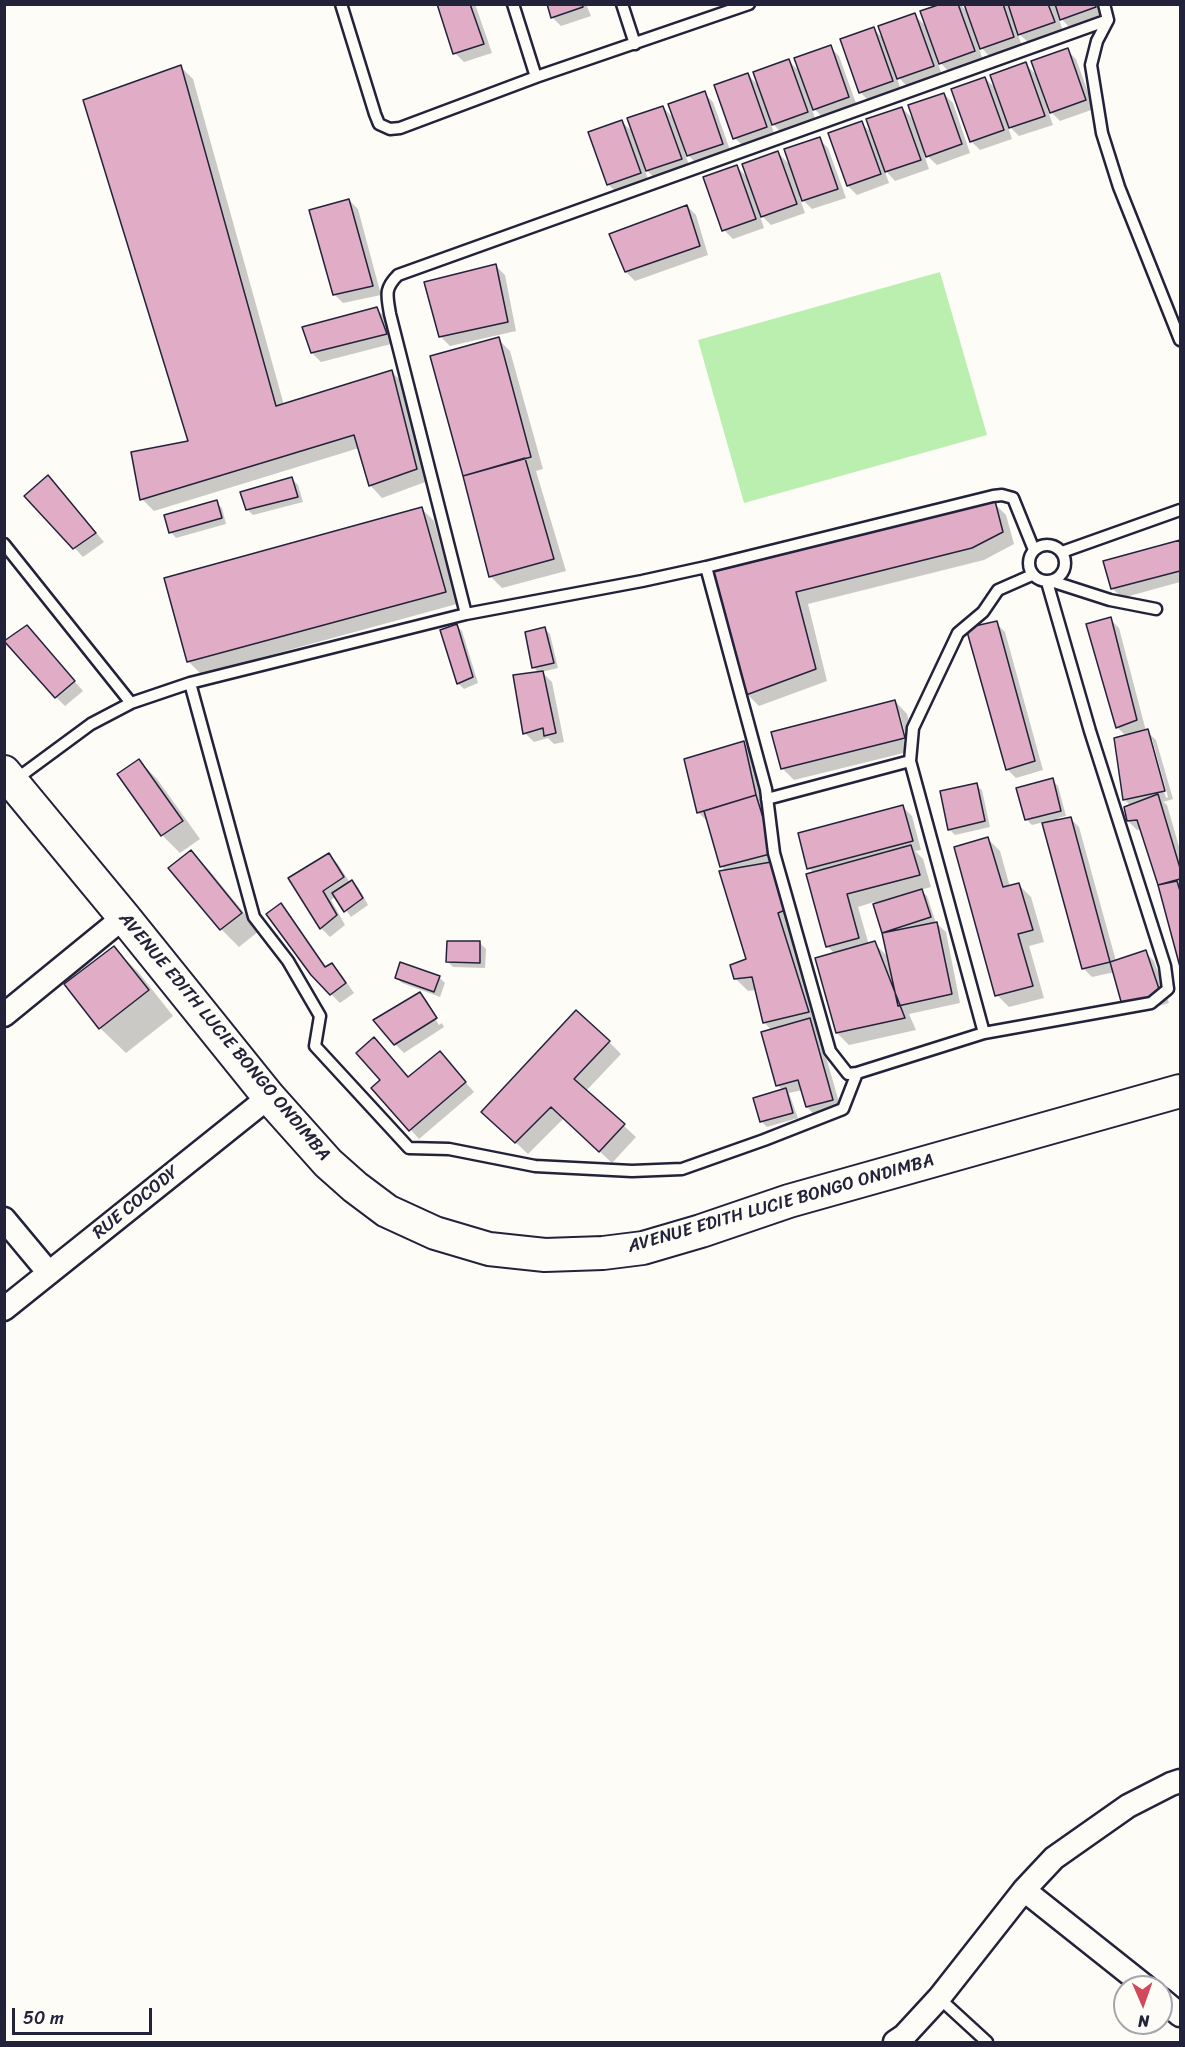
<!DOCTYPE html>
<html>
<head>
<meta charset="utf-8">
<style>
	body { margin:0 }
	#map { position:relative; width:1185px; height:2047px; overflow:hidden; background:#fdfcf7; font-family:Sriracha,sans-serif }
	canvas { display:block }
	.frame { position:absolute; inset:0; border:6px solid #22223b; pointer-events:none }
	.north { position:absolute; left:1113px; top:1975px; width:60px; height:60px; box-sizing:border-box; background:#fdfcf7; border:2px solid #a5a5ac; border-radius:50%; rotate:178deg; font-size:16px; font-weight:700; line-height:24px; text-align:center; color:#22223b }
	.north::after { content:''; display:block; margin:auto; width:21px; height:27px; background:#d1495b; clip-path:polygon(50% 0,100% 100%,50% 72%,0 100%) }
	.scale { position:absolute; left:12px; top:2008px; width:140px; height:27px; box-sizing:border-box; border:3px solid #22223b; border-top:0; padding-left:8px; font-size:18px; line-height:21px; white-space:nowrap; color:#22223b; -webkit-text-stroke:4px #fdfcf7; paint-order:stroke }
</style>
</head>
<body>
<div id="map">
<canvas width="1185" height="2047"></canvas>
<div class="frame"></div>
<div class="north">N</div>
<div class="scale">50 m</div>
</div>
<script>
const ctx = document.querySelector('canvas').getContext('2d');
ctx.lineJoin = 'round';
function fillPath(path, color) { ctx.fillStyle = color; ctx.fill(path, 'evenodd'); }
function strokePath(path, color, width, dash) { ctx.strokeStyle = color; ctx.lineWidth = width; ctx.lineCap = dash ? 'butt' : 'round'; ctx.setLineDash(dash || []); ctx.stroke(path); }
function write(font, color, halo, rows, align = 'center') {
  ctx.font = font + ' Sriracha,sans-serif'; ctx.lineWidth = 6; ctx.setLineDash([]); ctx.textBaseline = 'middle'; ctx.strokeStyle = halo; ctx.fillStyle = color; for (const [text, x, y, turn = 0] of rows) {
    ctx.save(); ctx.translate(x, y); ctx.rotate((+turn || 0) * Math.PI / 180); ctx.textAlign = isNaN(turn) ? turn : align; if (halo) ctx.strokeText(text, 0, 0); ctx.fillText(text, 0, 0); ctx.restore();
  }
}
const green = new Path2D(`
	M940 272 987 435 744 503 698 340Z`);
const shadow = new Path2D(`
	M439 4H475L492 53 464 62 455 53Z
	M548 4H586L591 16 561 26 552 17Z
	M945 4H960L970 15 966 4H1100L1104 16 1070 28 1057 14 1063 31 1029 43 1017 32 1022 46 990 57 977 43 983 60 949 72 936 58 942 75 908 87 896 75 901 90 869 101 860 92 874 29 885 41 914 15 928 28Z
	M830 47 839 56 857 106 823 118 810 104 816 121 782 133 770 121 775 136 744 147 735 138 748 75 760 87 789 61 802 74Z
	M1067 50 1076 59 1094 109 1060 121 1047 108 1053 125 1019 136 1007 124 1012 139 980 150 971 141 985 78 997 90 1026 64 1039 78Z
	M181 67 193 79 284 405 392 372 404 384 428 481 382 498 370 485 359 448 154 511 142 499 190 442Z
	M704 93 713 102 731 153 697 164 684 151 690 168 656 179 644 168 649 182 617 193 608 184 622 122 634 133 663 107 676 121Z
	M944 94 953 103 970 153 937 165 923 152 929 169 895 181 884 169 889 183 857 195 848 186 861 123 873 134 902 108 916 122Z
	M819 139 828 148 846 198 812 209 799 196 805 213 771 225 759 213 764 228 733 239 724 230 737 167 748 178 778 153 791 166Z
	M349 200 358 209 381 295 343 303 334 294Z
	M687 206 696 215 708 255 635 281 626 272 611 234Z
	M496 266 505 275 516 331 450 346 440 336Z
	M377 309 386 318 395 343 321 362 312 353Z
	M498 339 510 351 543 469 536 471 566 571 502 588 490 576Z
	M292 479 298 485 303 502 253 515 247 509Z
	M57 486 104 542 83 557 26 496Z
	M216 502 222 508 226 524 176 538 171 532Z
	M994 503 1006 515 1014 544 984 560 808 604 827 681 759 706 747 694 710 574Z
	M422 509 434 521 457 604 201 674 189 662 166 579Z
	M1180 542V582L1122 598 1113 589 1105 562Z
	M1110 619 1119 628 1146 731 1156 740 1173 799 1163 802 1167 805 1180 850V961L1142 829 1137 830 1128 821 1131 806 1125 800 1126 736 1117 727ZM1149 739H1152L1168 797 1166 798Z
	M996 623 1005 632 1043 770 1016 778 1007 769Z
	M456 625 462 631 478 683 464 689 458 683Z
	M545 629 550 634 558 668 542 672 552 682 564 742 554 744 548 738 534 742 525 733 539 673 533 667Z
	M35 636 83 691 65 706 56 697Z
	M895 701 907 714 916 750 794 780 782 768ZM897 714H900L908 745 905 746Z
	M743 743 752 752 765 806 782 862 776 863 788 875 801 920 789 925 820 1024 815 1026 818 1029 841 1109 816 1116 807 1107 803 1090 789 1093 798 1118 767 1127 762 1122 783 1090 777 1085 772 1031 764 1022 756 990 748 991 735 978 748 960 727 872 721 866 708 822 699 813 685 760Z
	M139 761 157 779 200 839 180 853 162 835Z
	M1052 780 1058 786 1066 816 1058 818 1059 821 1070 818 1079 827 1116 961 1145 952 1154 961 1169 1003 1132 1014 1123 1005 1115 972 1092 977 1083 968 1044 822 1032 825 1026 819Z
	M976 785 982 790 990 827 955 835 949 829Z
	M903 807 912 816 921 850 915 851 923 859 931 887 920 890 927 896 936 923 946 932 960 1003 909 1014 916 1030 849 1045 837 1033 835 954 827 946 814 873 809 868ZM874 902 883 933 889 958 874 943 869 945 858 907Z
	M988 839 1000 851 1010 887 1019 885 1031 897 1044 942 1029 946 1044 998 1009 1007 997 995Z
	M191 852 209 870 259 931 239 947 221 929Z
	M329 855 338 864 350 883 352 882 358 887 368 905 351 917 336 896 331 900 345 925 330 937 321 928 290 879Z
	M281 905 289 913 327 968 332 965 341 974 354 993 340 1003 331 994Z
	M480 943 486 949 485 968 453 967 448 962Z
	M114 948 139 973 173 1016 126 1053 100 1028Z
	M439 977 445 983 440 997 402 983 396 978Z
	M420 994 428 1002H424L439 1025 442 1023 444 1027 404 1053 395 1044Z
	M609 1042 621 1054 586 1091 636 1137 612 1163 564 1118 528 1154 496 1124Z
	M448 1062 474 1092 419 1139 373 1088 409 1079Z`);
const building = new Path2D(`
	M437 4H470L484 44 453 54Z
	M547 4H582L583 7 551 18Z
	M941 4H958L975 51 939 64 920 11Z
	M964 4H1003L1014 37 980 49Z
	M1008 4H1048L1055 22 1018 35Z
	M1055 4H1095L1096 7 1060 20Z
	M915 13 934 66 897 79 878 26Z
	M874 27 893 81 859 93 840 39Z
	M831 45 849 97 813 110 794 58Z
	M1068 48 1086 100 1050 113 1031 61Z
	M789 59 808 112 772 125 753 72Z
	M1026 62 1045 116 1009 128 990 75Z
	M181 65 276 406 392 370 417 469 369 486 354 435 140 500 131 452 188 441 83 100Z
	M748 73 767 127 733 139 714 85Z
	M985 77 1004 130 970 142 951 89Z
	M705 91 723 144 687 156 668 104Z
	M944 93 962 144 926 157 908 105Z
	M663 106 682 159 646 171 627 118Z
	M902 107 921 160 885 172 866 119Z
	M622 120 641 173 607 185 588 132Z
	M862 121 881 174 847 186 828 133Z
	M820 137 838 189 802 201 784 149Z
	M778 151 797 204 761 217 742 164Z
	M737 165 756 219 722 231 703 177Z
	M349 199 373 286 333 295 309 210Z
	M687 205 700 246 625 272 609 234Z
	M496 264 508 322 439 337 424 282Z
	M377 307 387 334 311 353 302 327Z
	M499 337 531 457 463 476 430 356Z
	M525 458 554 559 489 577 463 476Z
	M48 475 96 533 73 549 24 496Z
	M292 477 298 497 246 510 240 492Z
	M217 500 222 518 169 533 164 515Z
	M995 501 1003 532 972 548 796 592 816 669 746 695 708 573Z
	M422 507 446 592 187 662 164 578Z
	M1180 540V571L1111 589 1103 561Z
	M1111 617 1137 720 1116 728 1086 624Z
	M997 621 1035 761 1006 770 966 628Z
	M457 624 473 677 457 684 440 630Z
	M27 625 75 681 55 698 4 641Z
	M545 627 554 663 532 668 525 632Z
	M543 671 556 733 544 736 543 728 523 734 513 675Z
	M895 700 905 738 781 769 771 732Z
	M1148 729 1165 791 1123 800 1114 738Z
	M744 741 756 795 697 813 684 759Z
	M139 759 183 821 161 836 117 774Z
	M1053 778 1061 811 1025 820 1016 788Z
	M977 783 985 821 948 830 940 791Z
	M1158 794 1180 868V879L1158 885 1137 820 1127 821 1124 807Z
	M756 795 774 853 720 867 704 811Z
	M903 805 913 841 807 869 798 833Z
	M1071 817 1110 962 1082 969 1042 823Z
	M988 837 1003 887 1019 883 1033 930 1018 934 1033 986 995 996 954 847Z
	M911 845 920 875 847 894 859 938 826 947 806 874Z
	M191 850 242 913 220 930 168 868Z
	M329 853 344 877 323 891 337 915 320 929 288 878Z
	M777 861 790 908 778 913 809 1012 763 1023 752 977 734 979 730 965 746 959 719 871Z
	M352 880 363 898 344 912 332 893Z
	M1177 881 1180 891V967L1158 885Z
	M922 889 931 917 882 933 873 904Z
	M281 903 325 967 332 963 346 983 330 995 311 975 266 914Z
	M937 922 952 994 898 1006 882 933Z
	M447 941H480V963L446 962Z
	M875 941 905 1018 836 1033 815 958Z
	M114 946 149 990 99 1029 64 984Z
	M1146 950 1161 995 1122 1005 1110 962Z
	M400 962 440 976 434 992 395 978Z
	M420 992 437 1018 394 1045 373 1020Z
	M576 1010 610 1041 574 1079 625 1124 599 1152 551 1107 515 1143 481 1112Z
	M810 1018 833 1100 806 1107 798 1080 776 1086 761 1032Z
	M374 1037 408 1077 440 1051 466 1082 409 1131 371 1088 380 1080 356 1053Z
	M786 1088 793 1113 760 1122 753 1098Z`);
const lane = new Path2D(`
	M341 4 375 114 379 124 390 129 400 128 536 77 749 4
	M513 4 536 77
	M622 4 635 44
	M1104 4 1108 20 1097 41 1091 65 1102 133 1119 187 1180 340
	M4 544 131 703
	M1029 563a18 18 0 1 1 36 0a18 18 0 1 1-36 0Z
	M1062 552 1180 510
	M706 567 766 789 774 853 830 1051 848 1074 857 1073 984 1033 1151 1003 1168 989 1165 966 1090 731 1047 582
	M1051 581 1110 600 1156 609
	M466 614 390 314C387 295 384 289 398 275L1108 20
	M190 683 254 917 288 961 320 1016 315 1046 409 1148 449 1149 535 1166 632 1171 682 1169 764 1140 843 1109 857 1073
	M910 761 984 1033
	M15 780 91 724 131 703 190 683 466 614 642 581 706 567 993 496 1002 495 1013 498 1034 550
	M767 799 910 761 913 728 958 633 983 612 998 590 1032 575
	M939 1998 987 2042`);
const street = new Path2D(`
	M4 1015 124 917
	M4 1219 49 1273
	M4 1309 269 1097
	M1024 1890 1146 1987
	M1161 1999 1180 2015
	M895 2042 904 2036 939 1998 1024 1890 1054 1858 1128 1806 1171 1784 1180 1781`);
const secondary = new Path2D(`
	M4 772 124 917 269 1097 328 1163 355 1187 387 1211 435 1233 489 1249 545 1255 603 1253 643 1248 701 1231 789 1201 1180 1091`);
const streetNames = [
	["AVENUE EDITH LUCIE BONGO ONDIMBA",224,1037,50],
	["RUE COCODY",136,1203,-39],
	["AVENUE EDITH LUCIE BONGO ONDIMBA",781,1204,-16]
];
fillPath(green, '#bbefb0');
fillPath(shadow, '#0003');
fillPath(building, '#e1acc6');
strokePath(building, '#22223b', 1.5);
strokePath(lane, '#22223b', 15);
strokePath(street, '#22223b', 27);
strokePath(secondary, '#22223b', 36);
strokePath(lane, '#fdfcf7', 10);
strokePath(street, '#fdfcf7', 22);
strokePath(secondary, '#fdfcf7', 32);
write('18px', '#22223b', '#fdfcf7', streetNames);
</script>
</body>
</html>
